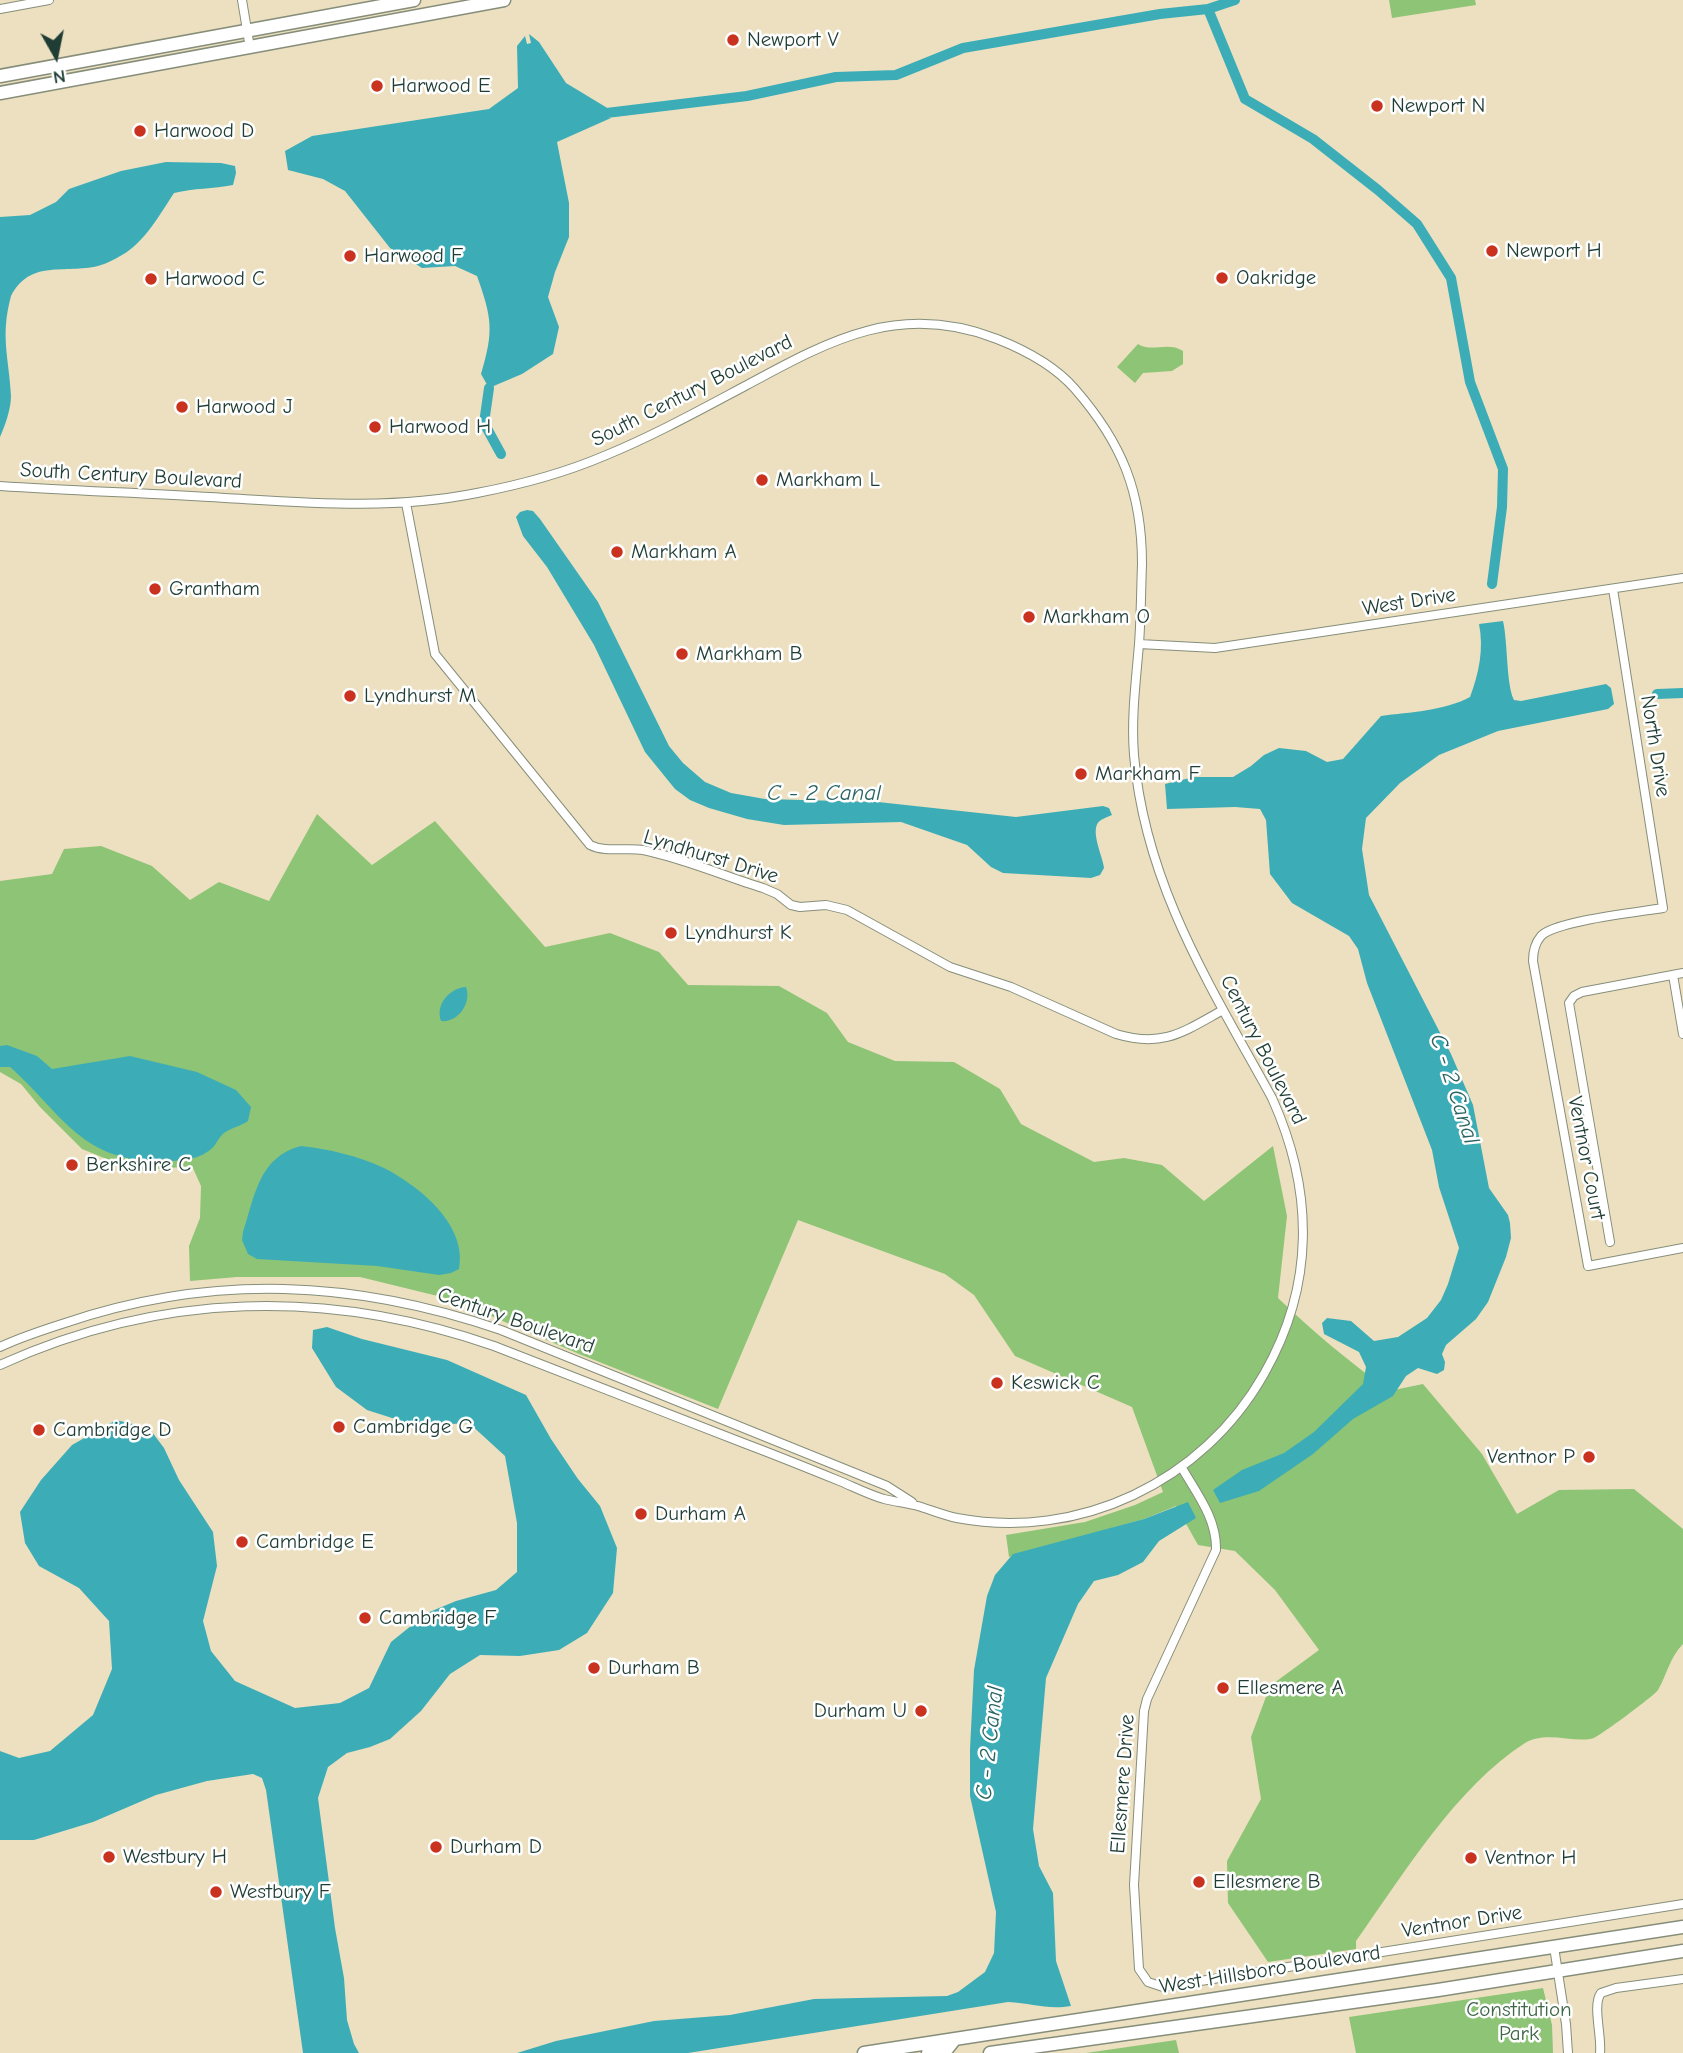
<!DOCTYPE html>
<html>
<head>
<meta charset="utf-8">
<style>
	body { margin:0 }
	#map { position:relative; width:1683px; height:2053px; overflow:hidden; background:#ece0c0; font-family:"Comic Neue",sans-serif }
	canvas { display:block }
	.north { position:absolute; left:21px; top:21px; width:70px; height:70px; -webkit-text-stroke:5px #fff; paint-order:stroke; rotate:171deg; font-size:19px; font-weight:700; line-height:28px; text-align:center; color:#1f3d34 }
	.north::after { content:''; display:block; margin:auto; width:24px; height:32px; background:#1f3d34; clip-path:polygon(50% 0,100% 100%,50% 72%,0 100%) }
</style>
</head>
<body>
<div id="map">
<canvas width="1683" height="2053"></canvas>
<div class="north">N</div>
</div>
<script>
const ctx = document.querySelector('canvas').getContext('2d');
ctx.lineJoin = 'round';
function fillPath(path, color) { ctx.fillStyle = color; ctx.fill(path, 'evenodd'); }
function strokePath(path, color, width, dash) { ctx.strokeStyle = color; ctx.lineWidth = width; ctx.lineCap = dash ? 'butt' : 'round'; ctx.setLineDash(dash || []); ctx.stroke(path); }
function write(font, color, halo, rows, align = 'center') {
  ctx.font = font + ' "Comic Neue",sans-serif'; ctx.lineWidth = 5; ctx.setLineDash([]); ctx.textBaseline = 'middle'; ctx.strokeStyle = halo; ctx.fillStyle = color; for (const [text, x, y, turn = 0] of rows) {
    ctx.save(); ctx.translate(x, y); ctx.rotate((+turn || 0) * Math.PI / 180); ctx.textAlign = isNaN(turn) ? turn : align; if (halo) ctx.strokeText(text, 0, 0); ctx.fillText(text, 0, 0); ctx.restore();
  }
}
const green = new Path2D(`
	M1389 0H1475L1476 5 1392 18Z
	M1138 344C1151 353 1168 341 1183 351V364L1172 371 1143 373 1135 383 1117 367Z
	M317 814 372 865 435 821 545 947 610 933 659 952 688 985 779 986 827 1013 848 1042 895 1061 954 1062 1000 1089 1021 1124 1094 1162 1124 1158 1162 1165 1204 1201 1273 1146 1287 1216 1278 1298C1313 1332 1350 1362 1389 1391L1423 1384 1482 1454 1517 1514 1559 1490 1634 1489 1683 1529V1644C1670 1657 1667 1674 1658 1690 1654 1696 1601 1735 1594 1738 1576 1744 1546 1730 1525 1743 1456 1787 1403 1875 1356 1941V1949L1268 1962 1228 1903 1227 1861 1261 1799 1251 1737 1270 1686 1319 1650 1275 1590 1235 1551 1198 1545 1176 1506 1144 1519 1009 1557 1006 1535 1085 1522 1135 1505 1163 1492 1132 1407 1015 1356 974 1295 945 1274 798 1220 718 1409 579 1354 454 1300 360 1277H237L190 1281 189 1246 200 1218 201 1186 192 1166 136 1171 82 1149 40 1107 21 1084 0 1072V881L52 874 64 849 101 846 152 866 190 900 219 882 269 901Z
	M1543 1988 1552 2025 1553 2053H1356L1349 2017Z
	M1176 2040 1179 2053H1086Z`);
const water = new Path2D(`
	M529 34 539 42 566 83 609 109 590 113V115L611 118 557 142 569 203V237L555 272 548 297 559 327 553 354 522 374 489 388 481 374C494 331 492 318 477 276L455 266 422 268 390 248 345 191 323 179 288 170 285 151 312 136 489 109 518 88 517 46 525 36 527 44 531 43Z
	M166 162 221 163 235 166 236 173 233 185C213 189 194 188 174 193 160 214 145 242 122 255 115 259 106 264 98 266 65 274 30 259 11 296 0 337 9 357 11 396 11 409 5 426 0 437V217L30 215 56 202 69 189 121 171Z
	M527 510 533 511 540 519 598 602 669 746 683 763 705 782 731 793 765 799 878 802 1016 817 1103 806 1109 808 1112 815C1108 817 1104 818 1101 820 1088 828 1103 856 1104 868L1100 875 1091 878 1003 873 991 867 967 845 901 822 784 825 747 819 709 808 690 800 675 789 645 752 594 645 547 567 523 536 516 517 520 512Z
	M1503 621C1508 643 1506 684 1514 700L1521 701 1606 684 1611 688 1614 704 1608 709 1498 731 1439 755 1400 783 1366 818 1362 849 1369 895 1451 1054 1473 1105 1489 1188 1508 1215 1510 1223 1511 1238 1506 1257 1488 1302 1476 1319 1446 1345 1442 1354 1445 1362 1444 1370 1437 1374 1418 1368 1406 1376 1393 1396 1353 1419 1313 1454 1259 1491 1220 1503 1213 1490 1242 1470 1284 1453 1314 1432 1363 1384 1366 1367 1359 1352 1324 1334 1322 1323 1327 1318 1351 1321 1374 1341 1398 1337 1427 1318 1441 1300 1448 1284 1459 1248 1439 1187 1432 1150 1367 983 1358 949 1349 936 1292 903 1270 874 1266 820 1260 809 1235 807 1167 809 1165 784 1194 777H1233L1251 766 1264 755 1279 748 1306 751 1327 762 1343 759 1381 716C1410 712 1444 711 1470 697 1479 673 1484 649 1479 624Z
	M466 987C472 1003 458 1023 441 1021 435 1004 450 988 466 987Z
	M7 1045 37 1056 52 1069 130 1056 197 1072 236 1090 251 1107 248 1121C241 1126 231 1128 224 1133 215 1141 218 1147 202 1155 189 1161 173 1161 159 1161 81 1162 60 1111 10 1067H0V1046Z
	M301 1146C328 1149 359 1156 384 1168 419 1186 468 1225 459 1269L451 1273 439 1275 377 1266 257 1259 248 1254 242 1240 243 1232C255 1195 259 1157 301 1146Z
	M327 1327 362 1339 447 1360 526 1395 551 1439 578 1479 600 1506 617 1548 613 1593 587 1633 559 1650 520 1656 480 1655 450 1674 421 1711 390 1739 370 1747 347 1753 328 1767 318 1798 335 1928 344 1978 347 2020 354 2044 359 2053H303L266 1790 262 1778 253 1774 207 1781 156 1795 93 1822 34 1840H0V1751L19 1758 50 1751 93 1715 112 1669 109 1621 79 1588 39 1566 25 1543 20 1512 41 1480 72 1445 116 1420 149 1428 164 1448 179 1480 213 1532 217 1566 203 1621 211 1651 235 1681 295 1708 340 1703 369 1688 391 1642 427 1613 456 1601 496 1590 517 1572V1523L505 1456 469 1423 417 1426 367 1410 336 1387 312 1348 313 1330Z
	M1188 1502 1196 1518 1159 1541 1143 1562 1118 1575 1094 1581 1078 1604 1046 1678 1033 1829 1039 1866 1053 1893 1056 1961 1071 2006C1047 2010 1032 2003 1008 2002L688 2053H517L556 2041 654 2021 730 2015 814 1999 947 1996 958 1992 985 1972 994 1953 996 1912 970 1796V1749L974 1670 987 1596 995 1575 1013 1554 1144 1519Z`);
const canal = new Path2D(`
	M1208 9 1235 0
	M590 115 747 96 836 77 896 75 963 48 1160 14 1208 9 1245 99 1313 139 1378 190 1417 224 1451 278 1470 382 1503 469 1502 507 1492 584
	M489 388 484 423 501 454
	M1657 694 1683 693`);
const minor = new Path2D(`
	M242 0 250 48
	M0 9 49 0
	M0 486C75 491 150 493 225 498 310 503 393 510 477 493 519 485 564 473 604 456 653 436 700 410 747 385 830 340 900 301 997 339 1025 350 1055 366 1075 389 1122 443 1142 492 1142 564 1141 590 1141 617 1139 644 1136 681 1131 718 1134 755 1145 885 1211 987 1272 1098 1314 1191 1315 1285 1264 1374 1203 1482 1079 1541 957 1518 943 1515 931 1510 918 1506 907 1503 896 1502 884 1499 870 1495 856 1488 842 1482 810 1469 778 1456 746 1444 662 1411 577 1379 494 1346 328 1288 160 1292 0 1365
	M406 503 435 654 590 845C606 853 625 847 643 850 683 858 724 876 763 888L777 894 791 905 800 907 826 905 847 910 950 967 1011 987 1116 1034C1163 1048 1183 1032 1223 1010
	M1613 589 1663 908C1639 912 1555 921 1541 936 1535 943 1533 953 1533 961L1588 1266 1683 1248
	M1139 644 1215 648 1683 578
	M1673 975 1683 1034
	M1610 1242 1569 1003 1574 996 1582 992 1683 973
	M0 1347C21 1337 43 1330 65 1323 213 1273 355 1280 501 1330L887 1486 912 1502
	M1182 1468C1197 1494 1217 1519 1216 1550L1147 1699 1144 1711 1134 1885 1139 1969 1148 1982 1163 1987 1683 1904
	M1554 1947 1566 2024 1568 2053
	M1600 2053C1602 2036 1592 2005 1601 1993L1616 1988 1683 1979`);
const primary = new Path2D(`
	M0 76 414 0
	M0 93 504 0
	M864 2053 1683 1927
	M928 2053 947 2049 955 2039
	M990 2053 1438 1990 1683 1951`);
const markers = [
	[733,40,7,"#c8321e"],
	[377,86,7,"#c8321e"],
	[1377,106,7,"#c8321e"],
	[140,131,7,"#c8321e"],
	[1492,251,7,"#c8321e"],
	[350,256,7,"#c8321e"],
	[1222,278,7,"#c8321e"],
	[151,279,7,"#c8321e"],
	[182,407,7,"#c8321e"],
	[375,427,7,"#c8321e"],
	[762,480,7,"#c8321e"],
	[617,552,7,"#c8321e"],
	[155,589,7,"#c8321e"],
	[1029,617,7,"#c8321e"],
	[682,654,7,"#c8321e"],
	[350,696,7,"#c8321e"],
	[1081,774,7,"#c8321e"],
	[671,933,7,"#c8321e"],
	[72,1165,7,"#c8321e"],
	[997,1383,7,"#c8321e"],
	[339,1427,7,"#c8321e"],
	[39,1430,7,"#c8321e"],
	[1589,1457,7,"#c8321e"],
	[641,1514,7,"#c8321e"],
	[242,1542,7,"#c8321e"],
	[365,1618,7,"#c8321e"],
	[594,1668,7,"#c8321e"],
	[1223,1688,7,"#c8321e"],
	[921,1711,7,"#c8321e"],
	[436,1847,7,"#c8321e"],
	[109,1857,7,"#c8321e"],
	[1471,1858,7,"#c8321e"],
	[1199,1882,7,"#c8321e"],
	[216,1892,7,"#c8321e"]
];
const poiNames = [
	["Newport V",747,40],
	["Harwood E",391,86],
	["Newport N",1391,106],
	["Harwood D",154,131],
	["Newport H",1506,251],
	["Harwood F",364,256],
	["Oakridge",1236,278],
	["Harwood C",165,279],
	["Harwood J",196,407],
	["Harwood H",389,427],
	["Markham L",776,480],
	["Markham A",631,552],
	["Grantham",169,589],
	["Markham O",1043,617],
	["Markham B",696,654],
	["Lyndhurst M",364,696],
	["Markham F",1095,774],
	["Lyndhurst K",685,933],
	["Berkshire C",86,1165],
	["Keswick C",1011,1383],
	["Cambridge G",353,1427],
	["Cambridge D",53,1430],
	["Ventnor P",1575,1457,"right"],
	["Durham A",655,1514],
	["Cambridge E",256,1542],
	["Cambridge F",379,1618],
	["Durham B",608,1668],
	["Ellesmere A",1237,1688],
	["Durham U",907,1711,"right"],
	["Durham D",450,1847],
	["Westbury H",123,1857],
	["Ventnor H",1485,1858],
	["Ellesmere B",1213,1882],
	["Westbury F",230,1892]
];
const streetNames = [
	["South Century Boulevard",692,391,-27],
	["South Century Boulevard",131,476,3],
	["West Drive",1409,602,-9],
	["North Drive",1655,746,81],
	["Lyndhurst Drive",711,857,17],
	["Century Boulevard",1263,1050,63],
	["Ventnor Court",1586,1158,79],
	["Century Boulevard",516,1321,19],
	["Ellesmere Drive",1123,1784,-86],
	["Ventnor Drive",1462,1922,-9],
	["West Hillsboro Boulevard",1270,1970,-9]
];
const parkNames = [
	["Constitution",1519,2010],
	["Park",1519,2034]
];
const waterNames = [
	["C - 2 Canal",824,793],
	["C - 2 Canal",1454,1089,72],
	["C - 2 Canal",990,1743,-84]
];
fillPath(green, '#8ec476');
fillPath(water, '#3cadb7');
strokePath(canal, '#3cadb7', 10);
strokePath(minor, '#868e7a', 10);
strokePath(primary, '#868e7a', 15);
strokePath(minor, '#fff', 8);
strokePath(primary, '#fff', 12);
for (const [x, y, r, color] of markers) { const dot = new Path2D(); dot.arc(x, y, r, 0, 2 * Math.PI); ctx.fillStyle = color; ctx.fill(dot); strokePath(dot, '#fff', 2.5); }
write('21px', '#1f3d34', '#fff', poiNames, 'left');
write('21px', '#1f3d34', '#fff', streetNames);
write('21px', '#406648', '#fff', parkNames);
write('italic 23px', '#296462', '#fff', waterNames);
</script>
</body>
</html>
